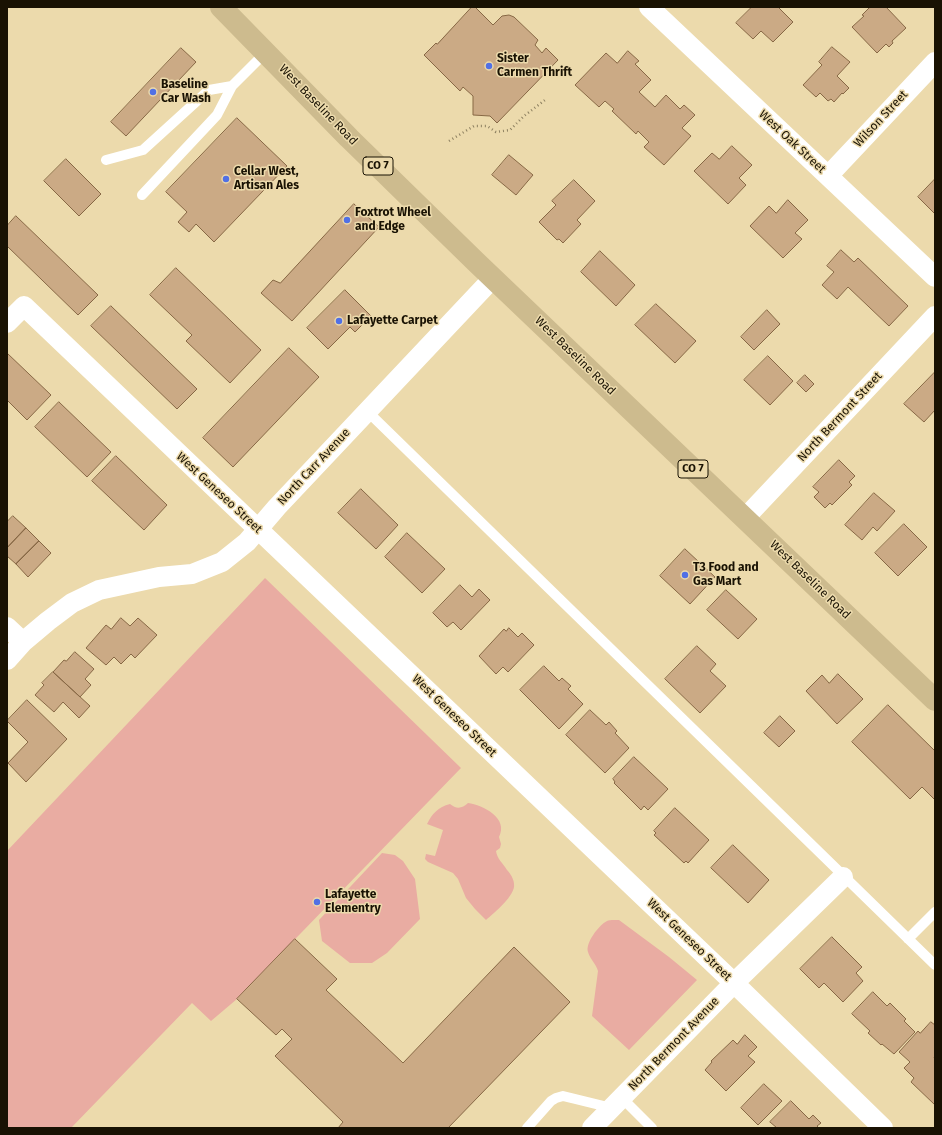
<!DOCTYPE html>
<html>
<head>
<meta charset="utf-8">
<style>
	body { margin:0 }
	#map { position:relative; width:942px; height:1135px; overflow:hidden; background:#ecdaac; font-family:"Fira Sans",sans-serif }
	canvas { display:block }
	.frame { position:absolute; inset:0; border:8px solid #191203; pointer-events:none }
</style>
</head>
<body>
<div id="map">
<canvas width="942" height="1135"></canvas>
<div class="frame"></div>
</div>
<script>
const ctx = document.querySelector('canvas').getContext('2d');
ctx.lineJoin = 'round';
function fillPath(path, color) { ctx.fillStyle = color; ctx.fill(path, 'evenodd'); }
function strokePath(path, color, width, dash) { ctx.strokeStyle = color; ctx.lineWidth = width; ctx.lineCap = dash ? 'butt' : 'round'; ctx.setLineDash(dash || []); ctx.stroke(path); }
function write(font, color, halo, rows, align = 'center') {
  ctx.font = font + ' "Fira Sans",sans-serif'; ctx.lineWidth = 3; ctx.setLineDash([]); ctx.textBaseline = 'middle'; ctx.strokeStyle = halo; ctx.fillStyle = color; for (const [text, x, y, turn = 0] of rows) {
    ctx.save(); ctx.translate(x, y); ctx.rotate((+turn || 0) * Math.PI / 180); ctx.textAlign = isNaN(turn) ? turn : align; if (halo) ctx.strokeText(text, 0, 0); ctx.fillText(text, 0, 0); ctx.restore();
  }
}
const green = new Path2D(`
	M265 578 461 768 237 999 211 1021 192 1003 71 1128H7V851Z
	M468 803C483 805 509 818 499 837L501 844 500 848 496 851C497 859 503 863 507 870 510 873 514 879 514 884 516 895 494 913 486 920L475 909 466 898 458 879 453 873 428 862 425 859 426 854 435 856 443 830 427 824C432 814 438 807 450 804 456 809 462 809 468 803Z
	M382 853 395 855 403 861 415 879 420 919 387 953 372 963H350L322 941 319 920Z
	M613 920H619L669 957 697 980 629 1050 592 1016 598 971C596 964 590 959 588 952 585 943 599 925 607 921 608 920 612 920 613 920Z`);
const building = new Path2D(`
	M472 7H475L493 25 502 16 509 15 514 17 538 40 535 45 542 53 546 48 558 60 497 123 490 116 473 115V96L463 87 460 91 424 55 436 43 437 44Z
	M752 7H778L793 22 773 42 761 31 753 39 736 23Z
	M868 7H886L906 28 892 41 893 43 889 47 886 44 877 53 852 27 864 16 862 15 869 8Z
	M832 47 850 62 837 76 849 88 843 94 842 93 834 102 831 99 828 101 820 93 816 97 803 85 822 65 819 62Z
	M181 48 196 62 126 136 111 122Z
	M628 51 639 61 635 64 651 80 639 92 655 107 666 95 680 109 684 105 695 115 682 128 691 136 664 165 644 147 649 142 638 131 636 134 612 111 614 109 605 101 599 107 575 85 606 53 617 63Z
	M237 118 287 166 214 242 196 224 189 232 178 222 187 212 166 192Z
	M732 146 752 165 739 178 746 185 728 204 694 171 712 153 719 159Z
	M509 155 533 175 516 195 492 175Z
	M66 159 101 194 79 216 44 181Z
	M935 179V214L918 197Z
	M574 180 595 201 577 220 581 224 563 243 559 239 557 240 539 222 556 205 552 201Z
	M788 200 808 220 795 233 802 239 783 258 750 226 769 206 776 213Z
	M354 204 379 227 292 321 261 293 273 280 280 283Z
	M16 216 98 295 78 315 7 246V226Z
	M841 250 854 262 858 258 908 306 889 326 848 287 837 299 822 285 834 272 827 266Z
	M600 251 635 285 616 306 581 272Z
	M176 268 261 350 230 383 186 341 192 335 150 295Z
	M345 290 371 316 355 332 350 327 328 349 307 328Z
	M656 304 696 341 675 363 635 325Z
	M111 306 197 389 177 409 91 326Z
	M767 310 780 324 754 350 741 337Z
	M289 348 319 377 233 467 203 438Z
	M7 353 51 395 27 420 7 400Z
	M768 356 793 381 770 405 744 380Z
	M935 372V410L924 422 904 404Z
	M805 375 814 384 806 392 797 383Z
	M59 402 111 452 87 477 35 427Z
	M116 456 167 505 144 530 92 481Z
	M839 460 855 476 849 482 852 485 832 505 830 503 825 508 814 497 819 492 813 487Z
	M361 489 398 525 376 549 338 513Z
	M874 493 895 511 877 531 873 527 862 540 845 525Z
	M13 516 26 528 7 548V522Z
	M904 524 927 547 898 576 875 553Z
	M26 528 39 541 16 564 7 556V548Z
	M407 533 445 569 422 593 385 557Z
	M39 541 51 553 28 577 16 564Z
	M685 549 715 577 690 604 660 576Z
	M460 585 472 597 479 589 490 600 461 630 453 622 447 627 433 613Z
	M726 590 757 619 738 639 707 610Z
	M121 618 130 626 138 618 157 635 135 658 131 654 121 664 114 657 106 665 86 648 106 625 111 629Z
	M509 628 518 637 522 633 534 645 508 672 503 667 496 674 479 656 504 629 506 631Z
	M697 646 716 664 710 671 726 686 700 713 665 679Z
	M75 652 94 669 85 679 91 685 80 697 53 672 64 660 66 661Z
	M544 666 559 681 562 678 571 686 568 689 583 704 559 729 520 690Z
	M53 672 90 706 79 718 63 702 54 712 35 695 44 685 42 683Z
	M838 674 863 699 837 724 806 691 822 675 829 683Z
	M27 700 67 739 26 782 8 763 28 742 7 721Z
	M888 705 935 751V800L922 787 910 799 852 742Z
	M590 710 606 725 609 722 617 731 615 733 629 748 605 773 566 735Z
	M780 716 795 731 779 747 764 733Z
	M634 757 668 789 648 810 644 806 641 810 614 783 615 782 613 779Z
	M675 808 709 840 688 863 686 861 684 863 654 835 656 833 654 831Z
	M733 845 769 880 748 903 711 868Z
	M832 937 862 967 856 973 863 981 843 1002 824 983 819 988 800 969Z
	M295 939 337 979 326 990 403 1063 514 947 570 1002 448 1128H338L343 1122 275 1056 292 1039 282 1029 276 1035 237 999Z
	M873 992 887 1006 890 1003 906 1019 904 1021 915 1032 894 1054 882 1044 881 1045 868 1033 870 1031 852 1014Z
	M931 1022 935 1025V1056L934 1058 935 1059V1105L911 1082 914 1078 904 1068 910 1062 899 1052 918 1031 920 1033Z
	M745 1035 757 1047 748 1056 755 1062 726 1091 705 1070 712 1062 711 1061 733 1040 737 1044Z
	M764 1084 782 1101 758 1125 741 1108Z
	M791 1101 809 1119 813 1115 821 1123 817 1126 819 1128H777L770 1122Z`);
const path = new Path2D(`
	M449 141 474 126H487L496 132 510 130 524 116 545 100`);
const service = new Path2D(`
	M106 160 143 150 209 90 232 86 266 52
	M142 195 217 115 232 86
	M367 411 935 965
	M908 939 935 912
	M622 1098 652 1128
	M527 1128 551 1101 556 1098 563 1096 612 1108`);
const minor = new Path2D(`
	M649 7 935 277
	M828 176 935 62
	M7 323 24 306 734 983 883 1128
	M745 518 935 316
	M7 627 23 642
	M7 660 23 642 48 621 72 603 99 590 159 577 192 574 222 562 247 542 277 507 493 278
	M592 1128 734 983 843 877`);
const primary = new Path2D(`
	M221 7 349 138 476 262 935 700`);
const markers = [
	[489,66,4,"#5170e5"],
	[153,92,4,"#5170e5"],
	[226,179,4,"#5170e5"],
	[347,220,4,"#5170e5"],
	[339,321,4,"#5170e5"],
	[685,575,4,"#5170e5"],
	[317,902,4,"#5170e5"]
];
const shields = [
	[378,166,30],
	[693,469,30]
];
const shieldNames = [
	["CO 7",378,166],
	["CO 7",693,469]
];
const poiNames = [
	["Sister",497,59],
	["Carmen Thrift",497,73],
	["Baseline",161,85],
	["Car Wash",161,99],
	["Cellar West,",234,172],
	["Artisan Ales",234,186],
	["Foxtrot Wheel",355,213],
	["and Edge",355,227],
	["Lafayette Carpet",347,321],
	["T3 Food and",693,568],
	["Gas Mart",693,582],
	["Lafayette",325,895],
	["Elementry",325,909]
];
const streetNames = [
	["West Baseline Road",318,105,46],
	["Wilson Street",881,119,-47],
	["West Oak Street",792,142,43],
	["West Baseline Road",575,356,44],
	["North Bermont Street",840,417,-47],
	["North Carr Avenue",314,467,-47],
	["West Geneseo Street",219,493,43],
	["West Baseline Road",810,580,44],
	["West Geneseo Street",454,716,44],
	["West Geneseo Street",689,940,44],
	["North Bermont Avenue",674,1044,-46]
];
fillPath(green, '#e9aca2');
fillPath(building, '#cbaa85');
strokePath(building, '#876845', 1);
strokePath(path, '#8e8161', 2.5, [1, 3]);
strokePath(service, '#fff', 10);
strokePath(minor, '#fff', 20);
strokePath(primary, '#cdbb8e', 22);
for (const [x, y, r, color] of markers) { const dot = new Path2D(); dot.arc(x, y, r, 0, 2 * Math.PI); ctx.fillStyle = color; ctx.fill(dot); strokePath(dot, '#ecdaac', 1.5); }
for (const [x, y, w] of shields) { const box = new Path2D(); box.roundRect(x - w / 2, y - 9, w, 18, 3); ctx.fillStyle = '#ecdaac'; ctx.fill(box); strokePath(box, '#191203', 1); }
write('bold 11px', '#191203', null, shieldNames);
write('bold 12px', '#191203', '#ecdaac', poiNames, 'left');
write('12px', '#191203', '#ecdaac', streetNames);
</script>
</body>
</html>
